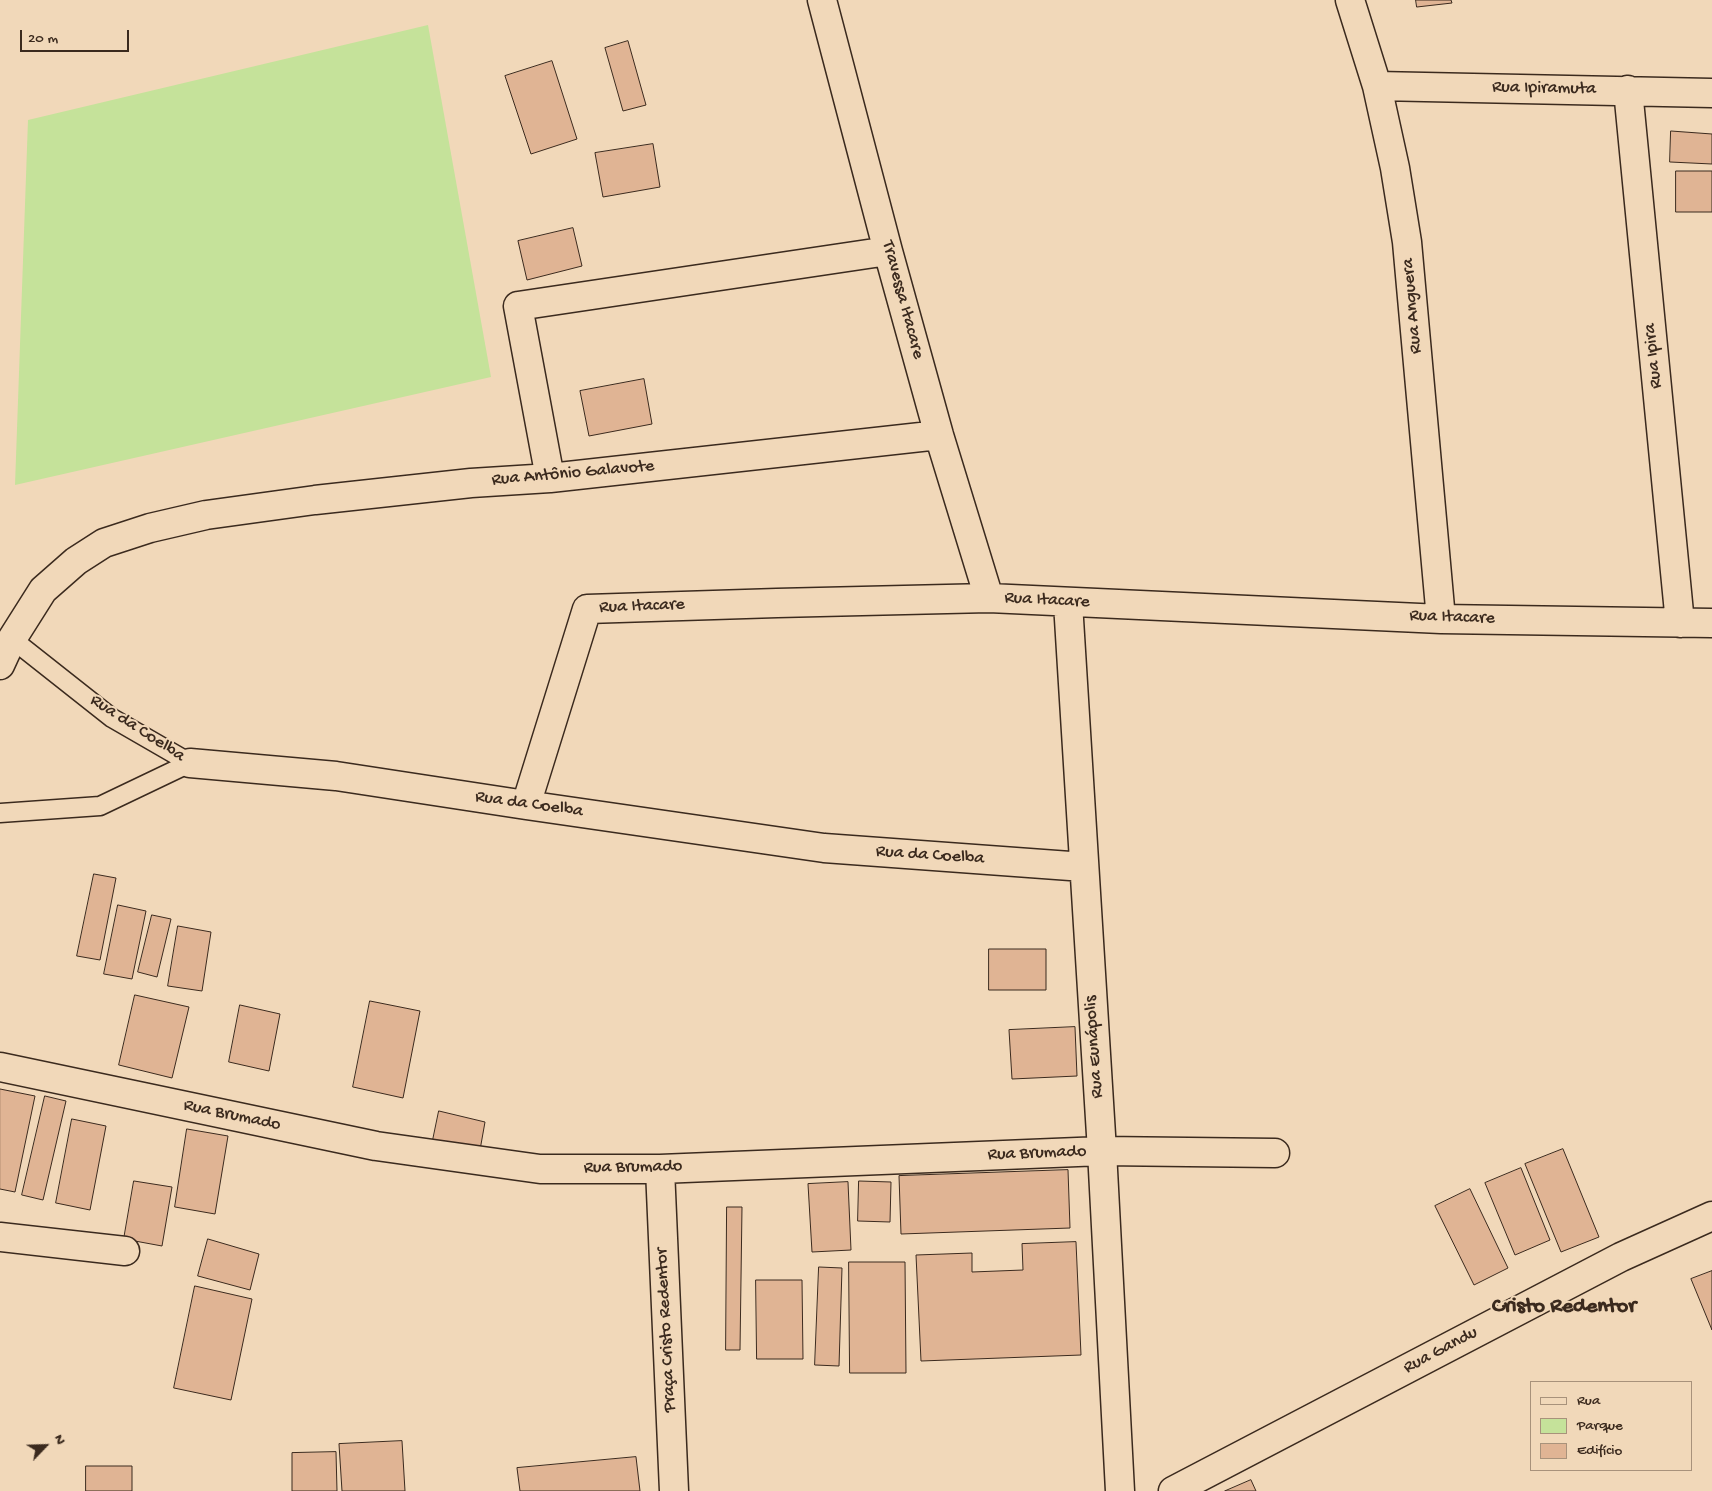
<!DOCTYPE html>
<html>
<head>
<meta charset="utf-8">
<style>
	body { margin:0 }
	#map { position:relative; width:1712px; height:1491px; overflow:hidden; background:#f1d8b9; font-family:"Gochi Hand",sans-serif }
	canvas { display:block }
	.legend { position:absolute; left:1530px; top:1381px; width:162px; height:90px; box-sizing:border-box; background:#f1d8b9; border:1px solid #a8927b; margin:0; padding:6px 9px; list-style:none; font-size:15px; color:#3b2a1e }
	.legend li { display:flex; align-items:center; gap:10px; height:25px }
	.legend b { width:25px; border:1px solid #a8927b }
	.north { position:absolute; left:20px; top:1421px; width:50px; height:50px; -webkit-text-stroke:4px #f1d8b9; paint-order:stroke; rotate:66deg; font-size:14px; font-weight:700; line-height:20px; text-align:center; color:#3b2a1e }
	.north::after { content:''; display:block; margin:auto; width:18px; height:22px; background:#3b2a1e; clip-path:polygon(50% 0,100% 100%,50% 72%,0 100%) }
	.scale { position:absolute; left:20px; top:30px; width:109px; height:22px; box-sizing:border-box; border:2px solid #3b2a1e; border-top:0; padding-left:6px; font-size:15px; line-height:18px; white-space:nowrap; color:#3b2a1e; -webkit-text-stroke:4px #f1d8b9; paint-order:stroke }
</style>
</head>
<body>
<div id="map">
<canvas width="1712" height="1491"></canvas>
<ul class="legend">
<li><b style="height:6px;background:#f1d8b9"></b>Rua</li>
<li><b style="height:14px;background:#c5e29a"></b>Parque</li>
<li><b style="height:14px;background:#e0b494"></b>Edifício</li>
</ul>
<div class="north">N</div>
<div class="scale">20 m</div>
</div>
<script>
const ctx = document.querySelector('canvas').getContext('2d');
ctx.lineJoin = 'round';
function fillPath(path, color) { ctx.fillStyle = color; ctx.fill(path, 'evenodd'); }
function strokePath(path, color, width, dash) { ctx.strokeStyle = color; ctx.lineWidth = width; ctx.lineCap = dash ? 'butt' : 'round'; ctx.setLineDash(dash || []); ctx.stroke(path); }
function write(font, color, halo, rows, align = 'center') {
  ctx.font = font + ' "Gochi Hand",sans-serif'; ctx.lineWidth = 4; ctx.setLineDash([]); ctx.textBaseline = 'middle'; ctx.strokeStyle = halo; ctx.fillStyle = color; for (const [text, x, y, turn = 0] of rows) {
    ctx.save(); ctx.translate(x, y); ctx.rotate((+turn || 0) * Math.PI / 180); ctx.textAlign = isNaN(turn) ? turn : align; if (halo) ctx.strokeText(text, 0, 0); ctx.fillText(text, 0, 0); ctx.restore();
  }
}
const green = new Path2D(`
	M428 25 491 377 15 485 28 120Z`);
const building = new Path2D(`
	M1416 0H1451L1452 3 1417 7Z
	M628 41 646 105 623 111 605 48Z
	M552 61 577 139 531 154 505 76Z
	M1671 131 1712 134V164L1670 162Z
	M653 144 660 187 603 197 595 153Z
	M1676 171H1712V212H1676Z
	M573 228 582 266 527 280 518 241Z
	M644 379 652 424 589 436 580 391Z
	M94 874 116 878 100 960 77 956Z
	M118 905 146 911 132 979 104 974Z
	M152 915 171 919 157 977 138 972Z
	M178 926 211 932 202 991 168 986Z
	M989 949H1046V990H989Z
	M135 995 189 1007 172 1078 119 1065Z
	M370 1001 420 1011 403 1098 353 1087Z
	M240 1005 280 1014 269 1071 229 1062Z
	M1075 1027 1077 1076 1012 1079 1009 1030Z
	M0 1089 35 1096 15 1192 0 1189Z
	M45 1096 66 1101 43 1200 22 1195Z
	M439 1111 485 1122 480 1150 433 1140Z
	M72 1119 106 1126 90 1210 56 1203Z
	M187 1129 228 1136 215 1214 175 1207Z
	M1563 1149 1599 1237 1561 1252 1525 1164Z
	M1521 1168 1550 1240 1515 1255 1485 1183Z
	M1068 1170 1070 1228 901 1234 899 1176Z
	M134 1181 172 1187 162 1246 124 1239Z
	M859 1181 891 1182 890 1222 858 1221Z
	M848 1182 851 1250 812 1252 808 1184Z
	M1470 1189 1508 1268 1474 1285 1435 1206Z
	M727 1207H742L740 1350H726Z
	M208 1239 259 1254 250 1290 198 1276Z
	M1076 1242 1081 1355 921 1361 916 1255 972 1253V1272L1023 1270 1022 1244Z
	M849 1262H905L906 1373H850Z
	M819 1267 842 1268 839 1366 815 1365Z
	M1712 1271V1330L1691 1279Z
	M756 1280H802L803 1359H757Z
	M195 1286 252 1299 231 1400 174 1388Z
	M402 1441 405 1491H342L339 1444Z
	M336 1452 337 1491H292V1453Z
	M636 1457 640 1491H520L517 1468Z
	M86 1466H132V1491H86Z
	M1251 1480 1256 1491H1225Z`);
const service = new Path2D(`
	M12 639 112 718 190 763
	M0 813 100 806 190 763`);
const minor = new Path2D(`
	M822 0 888 251 939 435 989 598
	M1350 0 1377 86 1395 168 1407 242 1441 619
	M1377 86 1712 93
	M1628 90 1680 623
	M550 478 518 306 888 251
	M1068 603 1102 1151 1120 1491
	M0 665 12 639 43 590 76 561 104 543 150 528 206 515 315 500 471 483 550 478 939 435
	M190 763 336 776 526 805 824 848 1084 867
	M526 805 587 609 777 603 989 598 1441 619 1712 623
	M0 1067 376 1146 540 1169H660L1102 1151 1275 1153
	M660 1169 674 1491
	M0 1237 125 1251
	M1173 1491 1621 1257 1712 1216`);
const streetNames = [
	["Rua Ipiramuta",1544,89,1],
	["Travessa Itacare",902,300,75],
	["Rua Anguera",1413,306,-95],
	["Rua Ipira",1654,356,-96],
	["Rua Antônio Galavote",573,474,-5],
	["Rua Itacare",1047,601,3],
	["Rua Itacare",642,607,-2],
	["Rua Itacare",1452,618,2],
	["Rua da Coelba",137,729,33],
	["Rua da Coelba",529,805,8],
	["Rua da Coelba",930,856,4],
	["Rua Eunápolis",1095,1047,-94],
	["Rua Brumado",232,1116,12],
	["Rua Brumado",1037,1154,-2],
	["Rua Brumado",633,1168,-1],
	["Praça Cristo Redentor",667,1330,-93],
	["Rua Gandu",1441,1351,-28]
];
const districtNames = [
	["Cristo Redentor",1564,1308]
];
fillPath(green, '#c5e29a');
fillPath(building, '#e0b494');
strokePath(building, '#3b2a1e', 1);
strokePath(service, '#3b2a1e', 21);
strokePath(minor, '#3b2a1e', 31);
strokePath(service, '#f1d8b9', 18);
strokePath(minor, '#f1d8b9', 28);
write('18px', '#3b2a1e', '#f1d8b9', streetNames);
write('bold 22px', '#3b2a1e', '#f1d8b9', districtNames);
</script>
</body>
</html>
